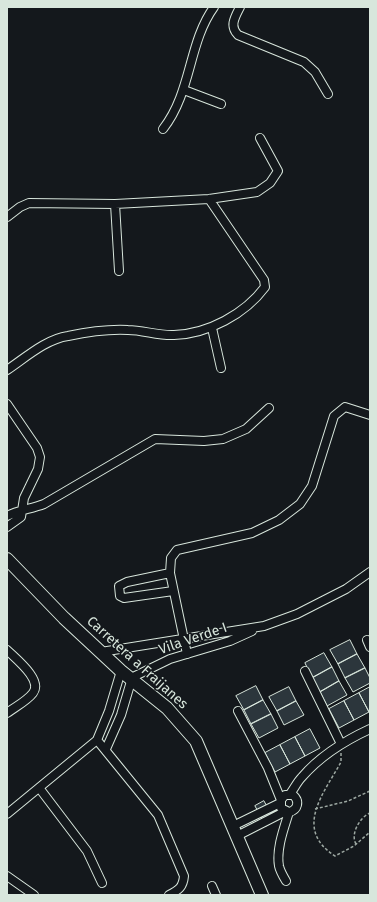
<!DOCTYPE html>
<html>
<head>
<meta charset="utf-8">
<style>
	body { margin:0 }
	#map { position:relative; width:377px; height:902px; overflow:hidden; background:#14181c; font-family:"Fira Sans",sans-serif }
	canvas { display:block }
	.frame { position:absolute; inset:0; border:8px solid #d8e6dc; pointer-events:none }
</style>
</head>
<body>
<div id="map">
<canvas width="377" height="902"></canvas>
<div class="frame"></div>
</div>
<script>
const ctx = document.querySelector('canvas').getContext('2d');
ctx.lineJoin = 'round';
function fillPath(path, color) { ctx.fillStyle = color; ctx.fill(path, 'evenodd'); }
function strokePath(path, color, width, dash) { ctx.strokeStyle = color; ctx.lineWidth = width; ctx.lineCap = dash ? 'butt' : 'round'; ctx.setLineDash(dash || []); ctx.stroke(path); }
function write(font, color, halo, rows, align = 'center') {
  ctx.font = font + ' "Fira Sans",sans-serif'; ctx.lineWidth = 3; ctx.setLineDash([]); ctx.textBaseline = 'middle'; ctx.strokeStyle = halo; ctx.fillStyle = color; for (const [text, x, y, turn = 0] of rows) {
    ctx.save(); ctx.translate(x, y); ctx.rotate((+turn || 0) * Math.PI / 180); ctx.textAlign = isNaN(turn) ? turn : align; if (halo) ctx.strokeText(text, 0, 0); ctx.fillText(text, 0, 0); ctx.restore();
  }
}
const building = new Path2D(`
	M350 640 357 654 338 664 330 650Z
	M324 653 332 667 312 678 305 663Z
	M357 654 365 668 345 678 338 664Z
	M332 667 339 681 320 692 312 678Z
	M365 668 370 678V683L353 692 345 678Z
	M339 681 347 695 327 706 320 692Z
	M256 686 263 700 244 710 236 696Z
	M289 687 296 701 277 711 269 697Z
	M370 687V712H369L359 693Z
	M359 693 369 712 354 720 344 701Z
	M263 700 271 714 251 724 244 710Z
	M296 701 304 715 284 725 277 711Z
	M344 701 354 720 339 728 329 709Z
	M271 714 278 728 259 738 251 724Z
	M310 729 320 748 305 756 295 737Z
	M295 737 305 756 290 764 280 745Z
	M280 745 290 764 275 772 265 753Z
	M264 801 275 821 266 826 255 806Z`);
const path = new Path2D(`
	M341 753V762C324 793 293 829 335 856L354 846 370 832
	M315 809 348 801 370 791
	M356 844C350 834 360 817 370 813`);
const minor = new Path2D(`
	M240 7C235 17 229 26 238 35L304 62 315 72 328 94
	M184 90 221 104
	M163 129C192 92 188 43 214 7
	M115 204 119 271
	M7 217 20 207 29 203 115 204 209 199 257 192 270 183 278 171 260 138
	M212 328 221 368
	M7 370C25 358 46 339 68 336 87 332 109 329 128 330 143 330 159 336 174 335 208 334 245 314 265 287L264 280 209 199
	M7 404 37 448 40 457 38 469 24 498 21 517 7 527
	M7 516C18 510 31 509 44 504L155 439 204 441 223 439 246 429 269 408
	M170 573 127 582 119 586 120 596 124 598 173 591
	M367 640 370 647
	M7 650C16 659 43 680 33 693 27 701 15 707 7 713
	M101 652 264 626 297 614 346 589 370 572
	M187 654 170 573 171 558 177 550 252 533 279 520 300 504 312 486 334 416 345 407 370 415
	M305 671 341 744
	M131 678 170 659 230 641 252 631
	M238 711 268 768 281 800V808L289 812C298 810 300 801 293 795H285L281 800
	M97 740 109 711 121 671
	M106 749 121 715 132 678
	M40 789 87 851 102 883
	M290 794C294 789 297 782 302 777 321 755 344 741 370 729
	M7 814 97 740 158 815 184 876C183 887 179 890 169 895
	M233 826 280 803
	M237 836 286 811
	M7 876 34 895
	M286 881C283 876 280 871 279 866 276 849 284 828 289 812
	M212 886 216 895`);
const primary = new Path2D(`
	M7 559 64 618 121 671 167 708 196 741 262 895`);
const streetNames = [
	["Vila Verde I",193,639,-19],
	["Carretera a Fraijanes",137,663,42]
];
fillPath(building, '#2c363c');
strokePath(building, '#d8e6dc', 1);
strokePath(minor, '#d8e6dc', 10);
strokePath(primary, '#d8e6dc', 14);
strokePath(path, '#9da8a2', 1.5, [3, 2]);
strokePath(minor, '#14181c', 8);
strokePath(primary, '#14181c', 12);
write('14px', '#d8e6dc', '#14181c', streetNames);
</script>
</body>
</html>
